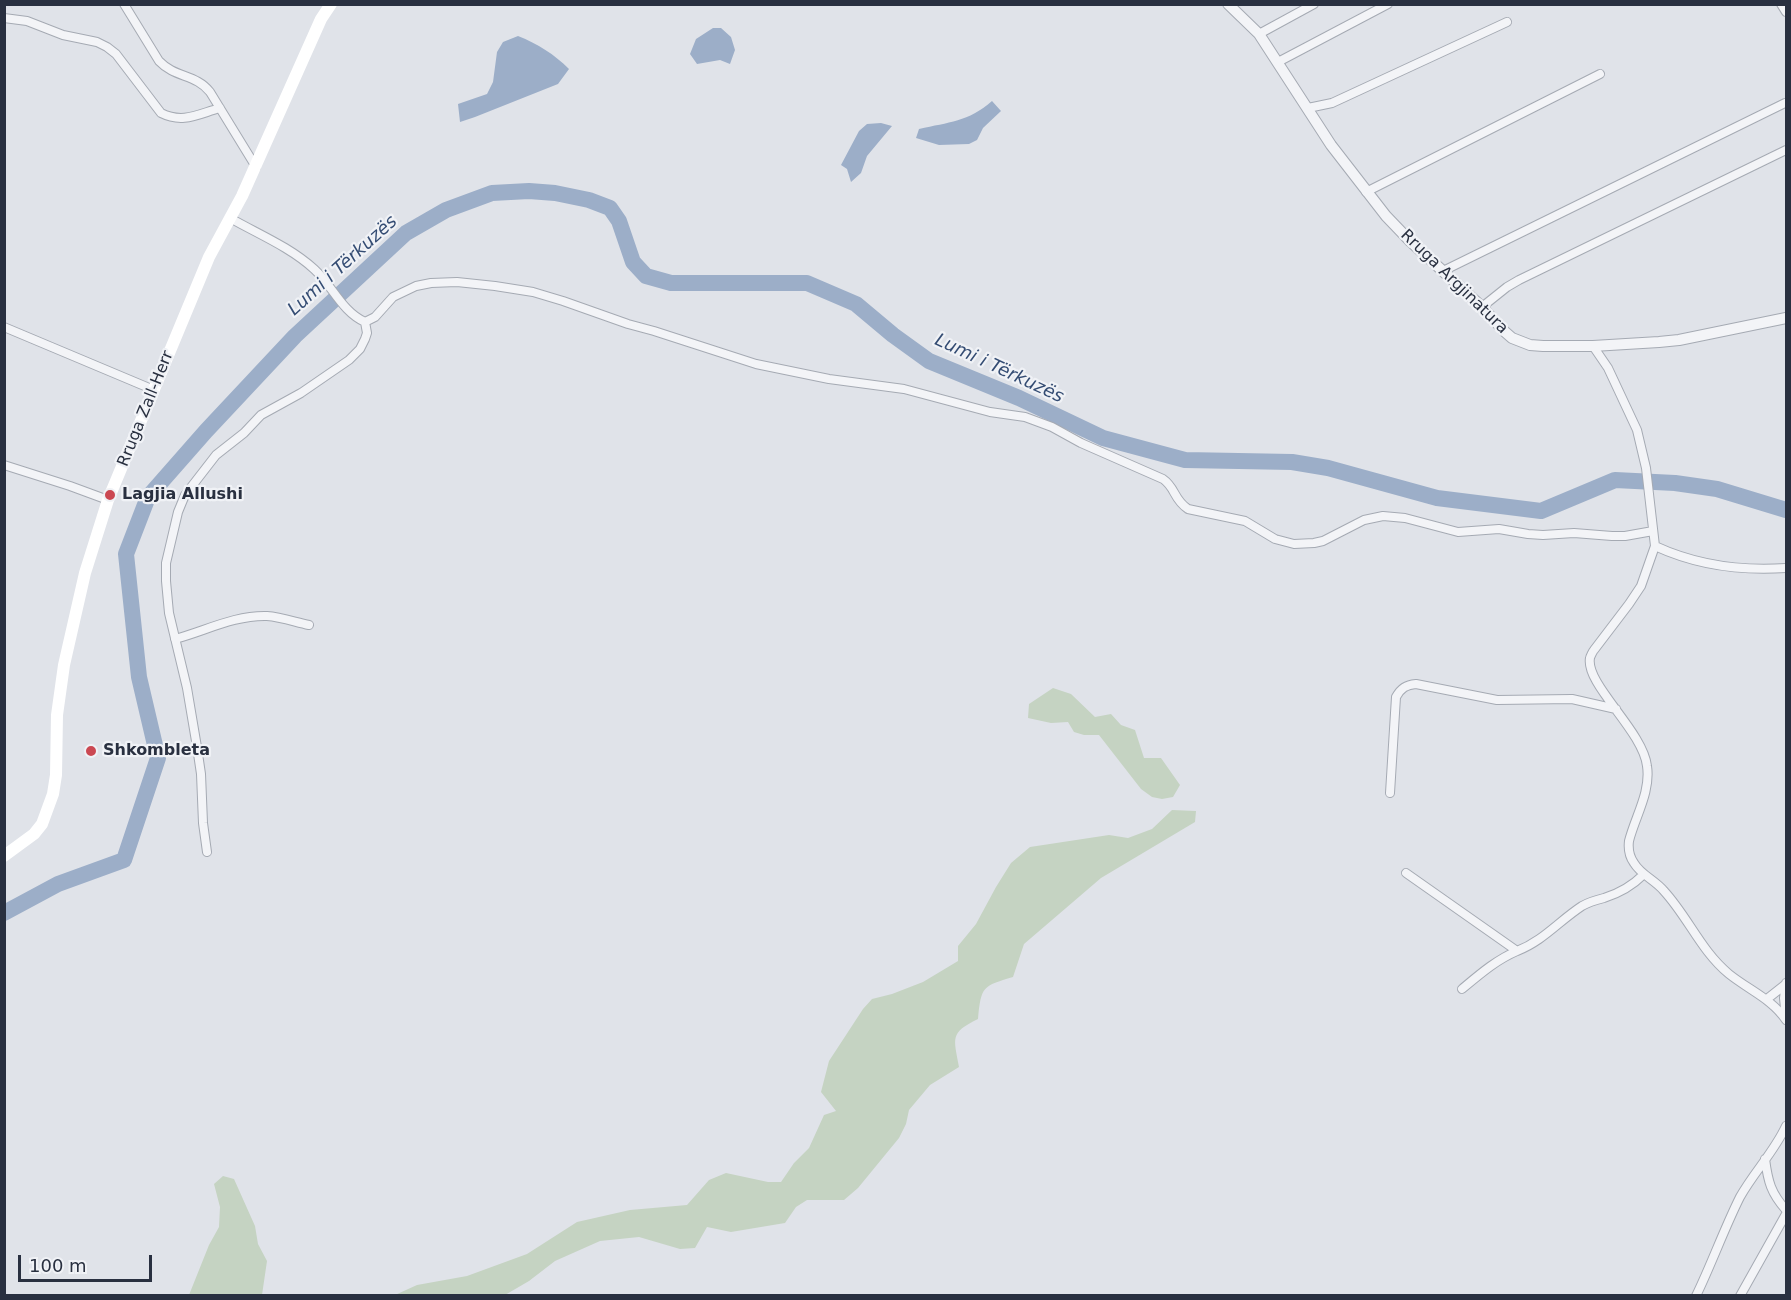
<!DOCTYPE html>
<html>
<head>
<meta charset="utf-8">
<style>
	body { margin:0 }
	#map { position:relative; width:1791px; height:1300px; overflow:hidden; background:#e0e3e9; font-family:"DejaVu Sans",sans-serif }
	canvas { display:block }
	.frame { position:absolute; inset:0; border:6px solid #293040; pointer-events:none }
	.scale { position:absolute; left:18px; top:1255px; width:134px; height:27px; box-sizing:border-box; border:3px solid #293040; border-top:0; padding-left:8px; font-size:18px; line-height:21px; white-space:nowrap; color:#293040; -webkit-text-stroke:4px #f0f2f6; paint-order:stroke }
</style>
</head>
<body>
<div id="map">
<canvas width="1791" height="1300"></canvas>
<div class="frame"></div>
<div class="scale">100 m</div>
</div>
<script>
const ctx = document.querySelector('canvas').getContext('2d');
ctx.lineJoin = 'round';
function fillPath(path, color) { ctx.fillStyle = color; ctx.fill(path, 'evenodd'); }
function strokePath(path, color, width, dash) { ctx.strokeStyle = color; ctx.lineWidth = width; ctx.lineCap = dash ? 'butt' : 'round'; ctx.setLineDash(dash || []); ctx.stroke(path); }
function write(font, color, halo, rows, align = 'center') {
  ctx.font = font + ' "DejaVu Sans",sans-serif'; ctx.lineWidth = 4.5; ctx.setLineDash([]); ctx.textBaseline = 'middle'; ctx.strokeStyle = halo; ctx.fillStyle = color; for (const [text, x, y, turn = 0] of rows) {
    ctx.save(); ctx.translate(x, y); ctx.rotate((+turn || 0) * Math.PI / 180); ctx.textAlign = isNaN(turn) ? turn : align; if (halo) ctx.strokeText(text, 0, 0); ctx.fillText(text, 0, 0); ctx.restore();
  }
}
const green = new Path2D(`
	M1053 688 1071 694 1095 717 1111 714 1121 725 1135 730 1144 758H1161L1180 785 1173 797 1162 799 1152 797 1141 789 1099 735H1084L1074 732 1068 722 1051 723 1028 718 1029 704Z
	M1172 810 1196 811 1195 822 1101 878 1024 944 1013 977C983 986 981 986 978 1019 949 1033 954 1038 959 1067L930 1085 909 1110 906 1124 899 1138 858 1188 844 1200H807L796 1207 785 1223 731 1232 707 1227 695 1248 680 1249 639 1237 600 1241 555 1261 529 1281 505 1295H395L417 1285 467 1276 527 1254 577 1222 630 1210 687 1205 709 1180 726 1173 768 1182H781L794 1163 809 1148 824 1115 836 1111 821 1092 829 1061 863 1009 872 999 892 994 923 982 958 961V946L976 924 996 887 1011 863 1030 847 1109 835 1128 838 1152 829Z
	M223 1176 234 1179 255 1226 258 1244 267 1261 262 1295H189L209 1245 219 1227 220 1207 214 1184Z`);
const water = new Path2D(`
	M713 28H721L731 37 735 50 730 64 720 60 697 64 690 54 696 39Z
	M518 36C538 44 554 54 569 69L558 84 475 117 460 122 458 104 487 94 493 82 497 52 503 42Z
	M992 101 1001 111 983 128 977 140 969 144 939 145 916 138 919 129C949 122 968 122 992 101Z
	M881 123 892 126 867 156 861 173 851 182 847 169 841 165 859 131 867 124Z`);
const river = new Path2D(`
	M4 913 58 884 124 860 158 758 139 677 126 554 148 497 206 431 295 336 406 233 446 210 492 193 529 191 555 193 589 200 610 208 619 221 633 262 646 276 671 283H807L856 304 893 335 929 361 1019 398 1103 438 1185 460 1292 462 1328 468 1437 498 1541 511 1615 480 1675 483 1717 489 1786 510`);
const minor = new Path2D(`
	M124 4 159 61C175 78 196 74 210 92L256 167
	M1781 4 1786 12
	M4 18 27 21 63 35 97 42 107 47 116 54 161 113C183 124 198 114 220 108
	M1259 34 1314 4
	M1278 62 1388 4
	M1308 108 1332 103 1345 97 1507 22
	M1366 192 1600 74
	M230 218C258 234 290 247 314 269 332 285 342 312 365 322
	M1443 271 1785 103
	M1482 307 1507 287 1519 280 1786 150
	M365 322 375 317 393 297 416 286 431 283 457 282 495 286 533 292 563 301 628 324 654 331 756 364 829 379 904 389 990 412 1025 417 1052 427 1081 443 1163 479C1176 488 1173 499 1188 509L1245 521 1275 539 1294 544 1314 543 1323 541 1364 520 1383 516 1405 518 1458 532 1499 529 1528 534 1543 535 1574 533 1612 536H1625L1653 531
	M4 327 154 390
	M1593 346 1608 368 1637 430 1646 468 1655 546 1641 586 1629 604 1594 650C1593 651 1590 657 1590 658 1585 684 1643 731 1647 766 1651 792 1635 817 1629 841 1628 849 1629 856 1634 863 1641 875 1655 880 1664 891 1688 917 1701 951 1729 974 1749 990 1772 999 1786 1020
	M4 465 70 486 108 500
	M1655 546C1696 565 1742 571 1786 568
	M175 639C205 631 235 615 267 616 281 617 295 622 309 625
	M1390 793 1396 697C1401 688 1406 685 1416 684L1497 700 1572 699 1616 709
	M207 852 203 823 201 774 197 747 187 688 169 613 166 581V563L178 512 185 495 216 455 244 433 261 415 301 393 349 360 360 349 365 339 367 333 365 322
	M1406 873 1517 951C1543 941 1559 921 1582 906 1589 902 1596 900 1604 898 1620 893 1632 886 1643 875
	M1462 989C1480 974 1496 960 1517 951
	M1767 999 1786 984
	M1786 1018 1784 998 1786 983
	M1765 1159C1768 1182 1771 1193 1786 1210
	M1696 1296C1712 1263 1724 1229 1740 1197 1754 1172 1774 1152 1786 1126
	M1740 1296 1786 1214`);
const tertiary = new Path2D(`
	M1228 4 1259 34 1331 145 1386 216 1410 241 1482 307 1504 331 1512 338 1530 345 1543 346H1593L1659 342 1679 340 1786 318`);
const secondary = new Path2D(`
	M4 856 34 834 42 824 53 794 56 775 57 715 64 665 85 573 108 500 209 257 242 196 321 19 331 4`);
const markers = [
	[110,495,6,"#cb4852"],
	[91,751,6,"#cb4852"]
];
const streetNames = [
	["Rruga Argjinatura",1454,282,44],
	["Rruga Zall-Herr",146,409,-68]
];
const poiNames = [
	["Lagjia Allushi",122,495],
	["Shkombleta",103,751]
];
const waterNames = [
	["Lumi i Tërkuzës",343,266,-42],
	["Lumi i Tërkuzës",999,369,25]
];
fillPath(green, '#c5d3c2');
fillPath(water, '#9caec8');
strokePath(river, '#9caec8', 16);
strokePath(minor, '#a5aab3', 10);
strokePath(tertiary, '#a5aab3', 12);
strokePath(minor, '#f3f4f7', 8);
strokePath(tertiary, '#f3f4f7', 10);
strokePath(secondary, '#fff', 12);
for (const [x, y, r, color] of markers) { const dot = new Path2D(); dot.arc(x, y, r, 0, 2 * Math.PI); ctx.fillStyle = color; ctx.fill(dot); strokePath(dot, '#f0f2f6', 2); }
write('16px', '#293040', '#f0f2f6', streetNames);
write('bold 16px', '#293040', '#f0f2f6', poiNames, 'left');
write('italic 18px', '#344c73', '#f0f2f6', waterNames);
</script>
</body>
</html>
